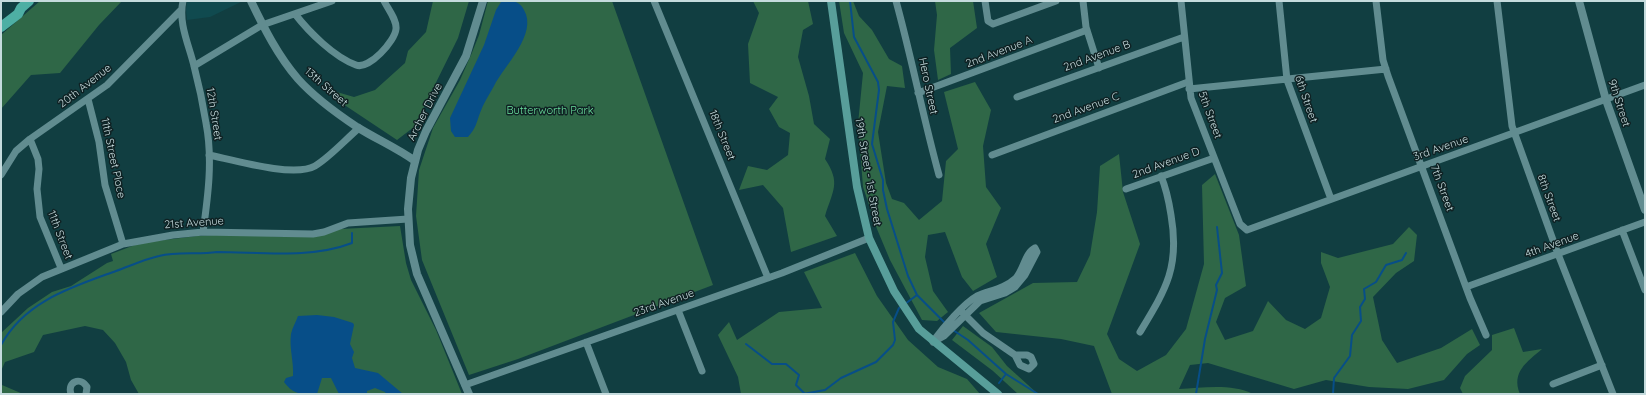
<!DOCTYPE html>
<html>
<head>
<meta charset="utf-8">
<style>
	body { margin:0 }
	#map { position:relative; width:1646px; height:395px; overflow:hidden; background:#113e41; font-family:Quicksand,sans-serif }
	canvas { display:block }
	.frame { position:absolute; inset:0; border:2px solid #c5dbdd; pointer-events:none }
</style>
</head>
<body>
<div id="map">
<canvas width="1646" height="395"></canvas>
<div class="frame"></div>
</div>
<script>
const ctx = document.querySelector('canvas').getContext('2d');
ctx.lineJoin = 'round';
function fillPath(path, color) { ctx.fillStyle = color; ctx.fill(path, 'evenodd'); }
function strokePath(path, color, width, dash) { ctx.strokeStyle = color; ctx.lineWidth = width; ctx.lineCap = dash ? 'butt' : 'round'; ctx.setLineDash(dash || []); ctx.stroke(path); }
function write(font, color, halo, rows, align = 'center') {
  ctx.font = font + ' Quicksand,sans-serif'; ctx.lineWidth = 3; ctx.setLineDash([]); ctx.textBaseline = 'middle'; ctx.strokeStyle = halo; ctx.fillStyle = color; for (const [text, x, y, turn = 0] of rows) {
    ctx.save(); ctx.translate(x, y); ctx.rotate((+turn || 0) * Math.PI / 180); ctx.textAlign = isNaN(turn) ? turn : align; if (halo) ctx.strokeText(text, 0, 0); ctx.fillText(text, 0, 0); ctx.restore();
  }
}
const built = new Path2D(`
	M187 1H243L210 17 187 20 186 10Z`);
const green = new Path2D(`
	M40 1H122L99 25 60 73 31 75 1 109V35Z
	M433 1H469L458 38 414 127 397 140 343 104 330 90 354 97 375 90 405 63 408 51 426 32Z
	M488 1H612L713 285 518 359 469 375 422 260 416 216 419 170 433 128 460 80 471 55 479 35Z
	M753 1H808L813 24 803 30 798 57 809 96 814 124 830 139 825 159C841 183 833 190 825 216L837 236 791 252 783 208 763 185 739 190 748 166 767 170 788 155 790 133 779 127 769 109 778 97 750 83 748 44 759 13Z
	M839 1H853L859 16 872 30 889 59 902 66 905 88 887 86 878 132 886 183 892 199 904 203 919 220 942 201 946 161 958 149 944 92 975 82 991 110 983 146 986 187 1001 208 986 244 997 277 973 291 962 277 945 232 928 235 925 257 933 291 948 312 937 321 922 320 890 260 877 229 863 187 858 124 863 73 844 33Z
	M935 1H973L977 28 950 48 951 74 938 80 934 50 937 15Z
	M1119 154 1123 192 1140 244 1107 334 1119 359 1137 371 1166 355 1186 329 1204 264 1202 185 1215 174 1239 235 1246 286 1225 298 1216 322 1225 340 1253 331 1268 301 1286 320 1305 329 1321 318 1330 287 1321 263V252L1338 258 1393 244 1409 227 1417 235 1414 261 1396 273 1373 297 1382 340 1397 363 1441 348 1472 329 1480 345 1467 354 1444 380 1408 389 1369 387 1326 380 1294 389 1208 363 1190 365 1179 389C1202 388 1231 383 1253 394H1112L1094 346 1061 339 996 332 979 313 1033 283 1077 282 1090 255 1097 212 1100 166Z
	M400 226 406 263 411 280 436 330 462 394H139L131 380 126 362 115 343 103 330 85 326 43 335 34 352 5 362 1 371V333L28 308 52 292 71 286 107 263 113 261 111 254 140 243 197 236 231 234 290 237 340 229Z
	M855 253 877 296 908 340 938 367 967 379 980 394H741L738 377 718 335 729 322 737 340 779 312 822 308 804 272Z
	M963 326 992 347 1007 366 1038 394H1018L993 371 952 340Z
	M1514 328 1523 352 1542 349C1527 362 1511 372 1520 394H1463L1460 388 1465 376 1492 350V335Z
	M1 380 2 385 23 394H1Z`);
const water = new Path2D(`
	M506 1C515 1 520 2 524 10 538 34 504 66 494 86 489 95 483 104 480 113 476 124 476 128 468 137H455L451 131 450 118 484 45 496 10 501 2Z
	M317 315 334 317 353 323 354 325 350 344 354 352 352 358 355 368 378 373 403 394H386L385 392 375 388 367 391V394H339L331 378H322L317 394C300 394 294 395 284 382L286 378 293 376C294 362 289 348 291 334 292 328 296 322 298 316Z`);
const stream = new Path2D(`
	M850 1 854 37 878 82 879 90 872 144 883 180V190L887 209 908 276 917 295 945 323
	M905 304 917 295
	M953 330 968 340 1006 374 1038 394
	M746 344 772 364H786L799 375 796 385 804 393
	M1 345C25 301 72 287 116 271 130 266 145 259 159 256 178 251 198 255 217 252 260 252 311 259 352 243V233
	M999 383 1006 374
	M803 394 825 390 841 378 876 362 893 345 895 340 893 322 899 308 902 306
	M1191 394H1204
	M1196 394 1205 339 1217 290 1216 285 1222 273 1217 227
	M1333 394 1334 378 1350 356 1352 335 1361 321 1360 307 1365 299 1364 289 1376 282 1386 265 1402 260 1406 253`);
const minor = new Path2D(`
	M183 1C178 23 189 45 194 66 199 85 203 104 206 123 213 159 208 196 203 232
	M654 1 768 278
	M896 1C912 59 923 117 939 175
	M985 1 988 21 993 24 1056 1
	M1083 1 1086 27 1099 68
	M1181 1 1191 98 1240 224 1247 230 1645 85
	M1279 1 1287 80 1331 199
	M1376 1 1383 60 1388 76 1470 298 1486 335
	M1497 1 1512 126 1558 254 1613 394
	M295 14C309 32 334 57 356 65 369 70 395 41 396 29 397 20 388 9 384 1
	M194 66 262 25 332 1
	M1189 89 1386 69
	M918 93 1087 30
	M1017 97 1184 37
	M88 99 99 142 105 185 123 244
	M30 139 38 159 39 169 37 189 40 217 61 268
	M209 155C233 160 294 178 315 166 330 157 345 140 359 128
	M992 155 1188 82
	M1 175 16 151 30 139 107 85 181 10
	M1126 189 1214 158
	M1622 230 1645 290
	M1466 287 1645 222
	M678 310 702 371
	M1 312 18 294 42 277 123 244 173 235 203 232 313 234 324 232 348 223 408 219
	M962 312 983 333 1015 355 1020 365 1029 369 1034 364 1031 357 1027 355H1015
	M1140 332C1166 289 1180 267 1171 215 1169 202 1166 188 1161 176
	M934 340C943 328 964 303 977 296 991 290 1004 289 1016 278 1024 269 1025 253 1035 248
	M586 342 606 394
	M933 342 944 336 980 301 1005 293 1015 287 1025 275 1037 252 1035 248
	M1553 384 1602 365
	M465 385 782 273 869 238
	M71 394C67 382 80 376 87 387L86 394`);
const tertiary = new Path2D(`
	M251 1C264 28 278 56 298 79 315 98 336 113 357 127 376 139 397 148 415 161
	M1579 1 1606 100 1645 210
	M469 394 417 274 410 245 408 209 411 178 418 150 426 131 466 56 483 1`);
const secondary = new Path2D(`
	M831 1 857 187 869 238 894 291 919 329 998 394`);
const primary = new Path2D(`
	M1 27 18 14 21 8 29 1`);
const streetNames = [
	["2nd Avenue A",999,52,-21],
	["2nd Avenue B",1097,56,-20],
	["20th Avenue",85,86,-38],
	["Hero Street",928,86,78],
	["13th Street",326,87,41],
	["6th Street",1306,99,71],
	["9th Street",1619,103,72],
	["2nd Avenue C",1086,108,-20],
	["Archer Drive",425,112,-63],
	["12th Street",214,114,81],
	["5th Street",1210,115,70],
	["18th Street",722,135,68],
	["3rd Avenue",1441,148,-19],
	["11th Street Place",113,158,78],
	["2nd Avenue D",1166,163,-20],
	["19th Street - 1st Street",868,172,80],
	["7th Street",1442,188,70],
	["8th Street",1549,198,70],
	["21st Avenue",194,223,-4],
	["11th Street",60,235,69],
	["4th Avenue",1552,245,-20],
	["23rd Avenue",664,303,-19]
];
const parkNames = [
	["Butterworth Park",550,111]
];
fillPath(built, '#104a4f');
fillPath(green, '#2f6747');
fillPath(water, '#074e88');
strokePath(stream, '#074e88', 2);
strokePath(minor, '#618c90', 7);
strokePath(tertiary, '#618c90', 8);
strokePath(secondary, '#589e9a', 8);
strokePath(primary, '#4eafa4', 10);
write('11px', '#c5dbdd', '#0f2123', streetNames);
write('11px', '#6ae09d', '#0f2123', parkNames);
</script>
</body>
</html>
